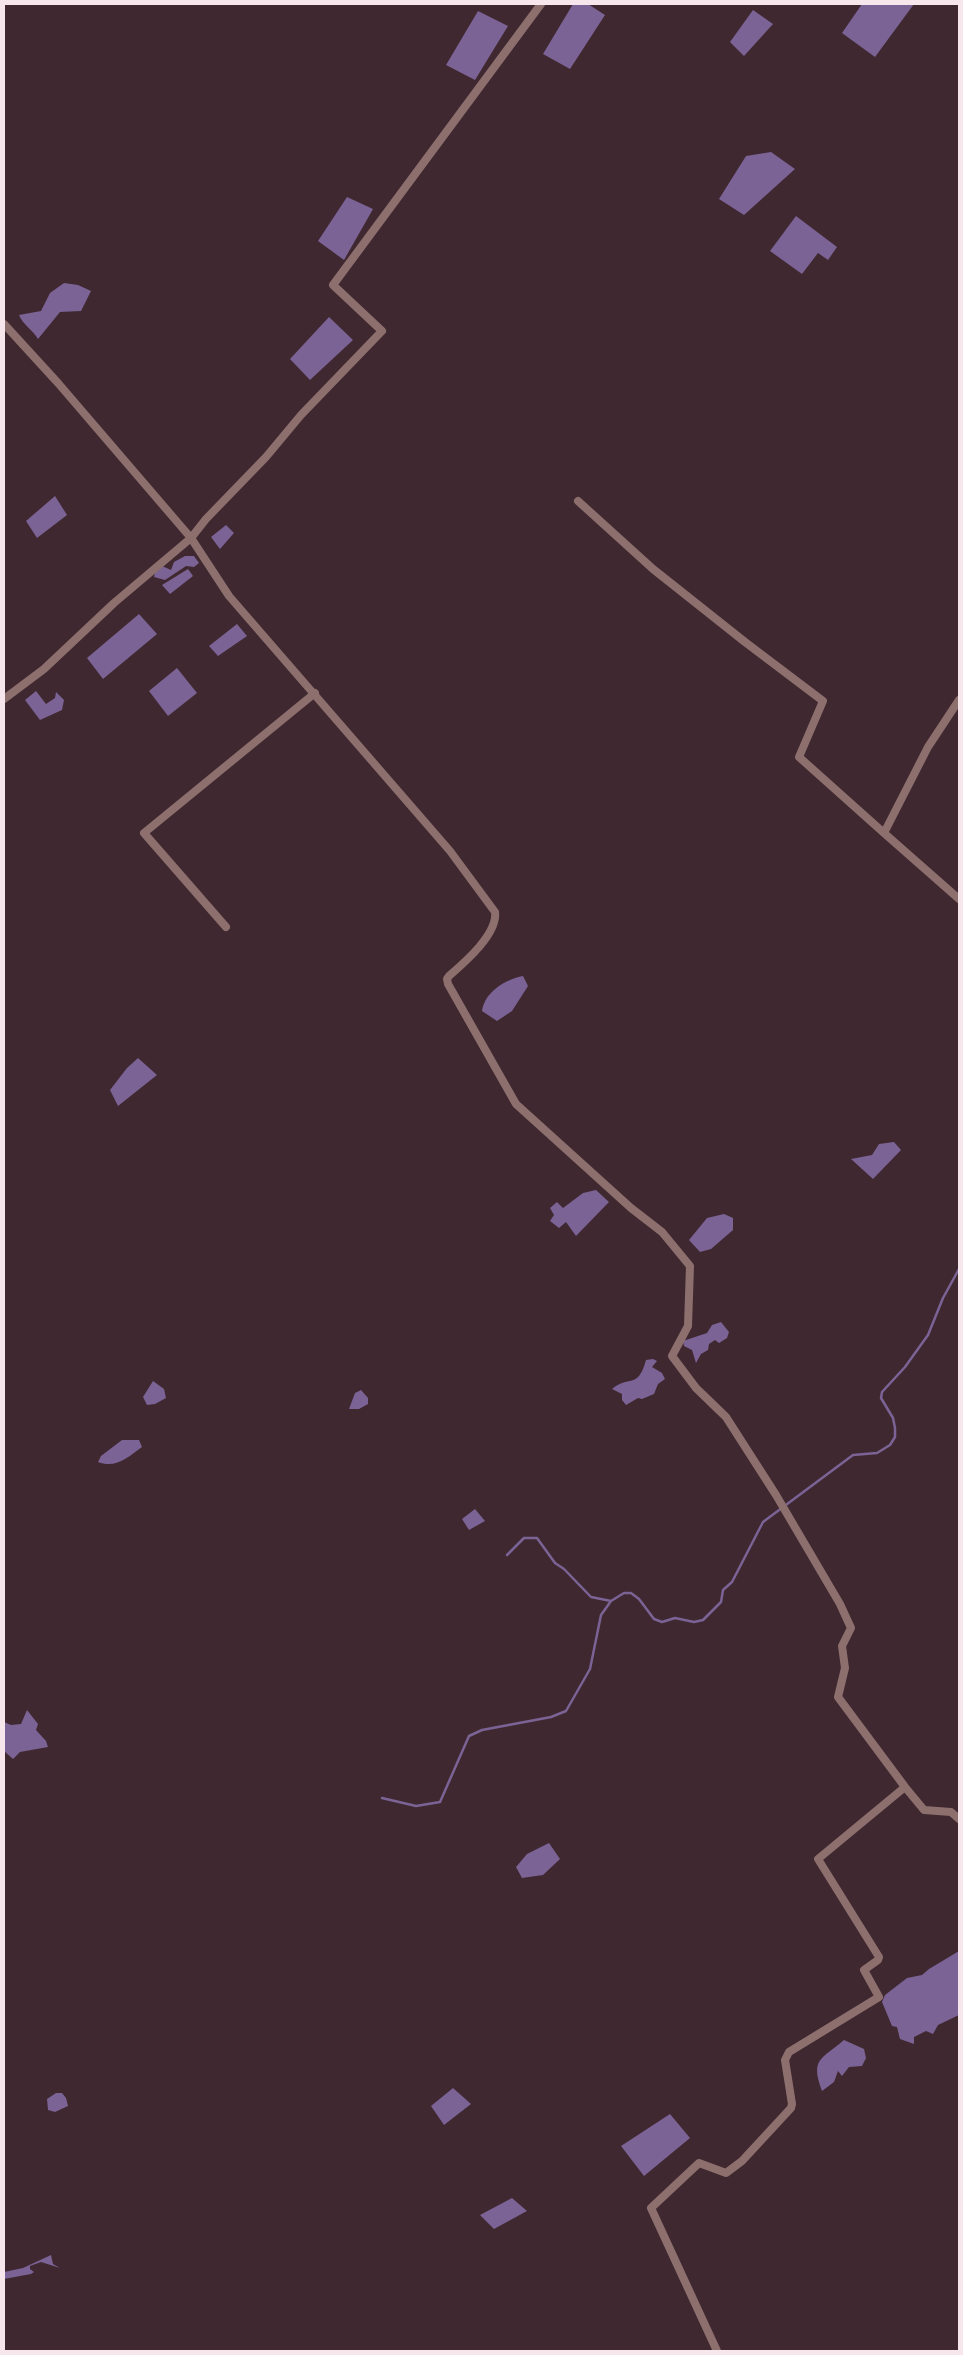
<!DOCTYPE html>
<html>
<head>
<meta charset="utf-8">
<style>
	body { margin:0 }
	#map { position:relative; width:963px; height:2355px; overflow:hidden; background:#3f2830; font-family:Rubik,sans-serif }
	canvas { display:block }
	.frame { position:absolute; inset:0; border:5px solid #f7e7ec; pointer-events:none }
</style>
</head>
<body>
<div id="map">
<canvas width="963" height="2355"></canvas>
<div class="frame"></div>
</div>
<script>
const ctx = document.querySelector('canvas').getContext('2d');
ctx.lineJoin = 'round';
function fillPath(path, color) { ctx.fillStyle = color; ctx.fill(path, 'evenodd'); }
function strokePath(path, color, width, dash) { ctx.strokeStyle = color; ctx.lineWidth = width; ctx.lineCap = dash ? 'butt' : 'round'; ctx.setLineDash(dash || []); ctx.stroke(path); }
const water = new Path2D(`
	M573 4H588L605 15 570 69 543 54Z
	M862 4H914L875 57 842 33Z
	M753 10 773 24 744 56 730 42Z
	M478 11 508 26 475 80 446 65Z
	M771 152 795 169 744 215 719 199 746 156Z
	M347 197 373 209 344 260 318 241Z
	M796 216 837 247 828 260 818 253 802 274 770 251Z
	M64 283 78 285 91 291 81 311 60 312 38 339C32 329 23 325 19 315L41 311 50 293Z
	M329 317 353 340 310 380 290 359Z
	M55 496 67 515 37 538 26 521Z
	M226 525 234 533 220 549 211 537Z
	M185 556H194L199 563 194 567 186 566 165 580 154 577 155 572 162 566 171 570 174 562Z
	M188 569 193 576 170 594 162 585Z
	M139 614 157 634 103 679 87 658Z
	M237 624 247 636 218 656 209 646Z
	M177 668 197 693 168 716 149 691Z
	M36 691 46 704 55 698 56 692 64 700 62 710 40 720 25 700Z
	M523 976 528 986 512 1011 497 1021 482 1011C485 992 504 980 523 976Z
	M138 1058 157 1075 118 1106 110 1090 127 1068Z
	M894 1142 901 1150 873 1179 851 1159 872 1155 879 1144Z
	M596 1190 609 1202 576 1236 566 1222 559 1228 550 1221 554 1215 550 1208 557 1202 563 1208 583 1193Z
	M724 1214 733 1218V1230L711 1249 700 1252 689 1240 707 1218Z
	M721 1322 729 1332 727 1338 719 1343 715 1340 709 1344 708 1350 701 1354 696 1363 692 1350 684 1346 683 1341 707 1333 712 1325Z
	M653 1359 657 1361 652 1367 662 1373 665 1379 658 1384 654 1394 642 1399 638 1398 626 1405 622 1400V1394L612 1389C628 1375 638 1390 646 1360Z
	M153 1381 164 1389 166 1398 155 1404 147 1405 143 1397Z
	M361 1390 368 1398V1404L359 1409H349L355 1393Z
	M122 1440H139L142 1447C128 1457 116 1469 98 1462L101 1456Z
	M475 1509 485 1521 469 1530 462 1519Z
	M27 1710 38 1724 36 1730 46 1741 48 1747 20 1752 13 1759 4 1751V1722L11 1725 21 1724Z
	M549 1843 560 1859 543 1875 522 1878 516 1867 527 1854Z
	M959 1951V2015L938 2025 933 2034 926 2031 914 2037V2044L900 2039 897 2027 892 2026 882 2002 885 1995 907 1978 922 1975 929 1969Z
	M844 2040 864 2049 866 2058 862 2066 849 2067 842 2076 838 2071 834 2082 822 2091C810 2058 821 2060 844 2040Z
	M453 2088 471 2104 444 2125 431 2106Z
	M56 2093H62L66 2098 68 2106 55 2112 48 2110 47 2099Z
	M670 2114 690 2138 644 2176 621 2146Z
	M512 2198 527 2211 494 2229 480 2215Z
	M51 2255 53 2264 60 2268 41 2262 30 2266V2269L34 2272 31 2274 4 2279V2272L23 2268Z`);
const stream = new Path2D(`
	M507 1555 524 1538H537L555 1563 564 1569 591 1597 611 1601
	M382 1798 416 1806 440 1802 469 1736 482 1730 551 1717 566 1711 590 1669 601 1615 611 1601 624 1593H631L639 1599 654 1619 662 1622 675 1618 694 1622 703 1620 721 1602 723 1590 732 1582 763 1522 853 1455 877 1453 890 1445 895 1437V1428L893 1418 881 1398 882 1392 905 1367 928 1335 943 1298 959 1269`);
const street = new Path2D(`
	M4 324 58 383 191 538 229 596 450 851 495 912C498 934 464 963 449 976L447 979 448 984 516 1104 631 1208 662 1232 690 1266 688 1326 672 1356 696 1388 726 1417 776 1495 840 1604 851 1628 842 1646 845 1668 838 1697 905 1787 818 1859 879 1957 878 1960 864 1970 879 1997 789 2052 785 2060 792 2104 791 2108 742 2161 726 2173 699 2163 651 2208 717 2351
	M578 501 653 569 745 642 823 701 799 757 884 833 928 747 959 700
	M4 699 44 669 114 603 191 538 206 519 266 457 301 415 382 331 333 285 541 4
	M884 833 959 899
	M226 927 144 833 315 693
	M905 1787 924 1810 951 1812 959 1819`);
fillPath(water, '#7b6395');
strokePath(stream, '#7b6395', 2.5);
strokePath(street, '#8d706e', 8);
</script>
</body>
</html>
